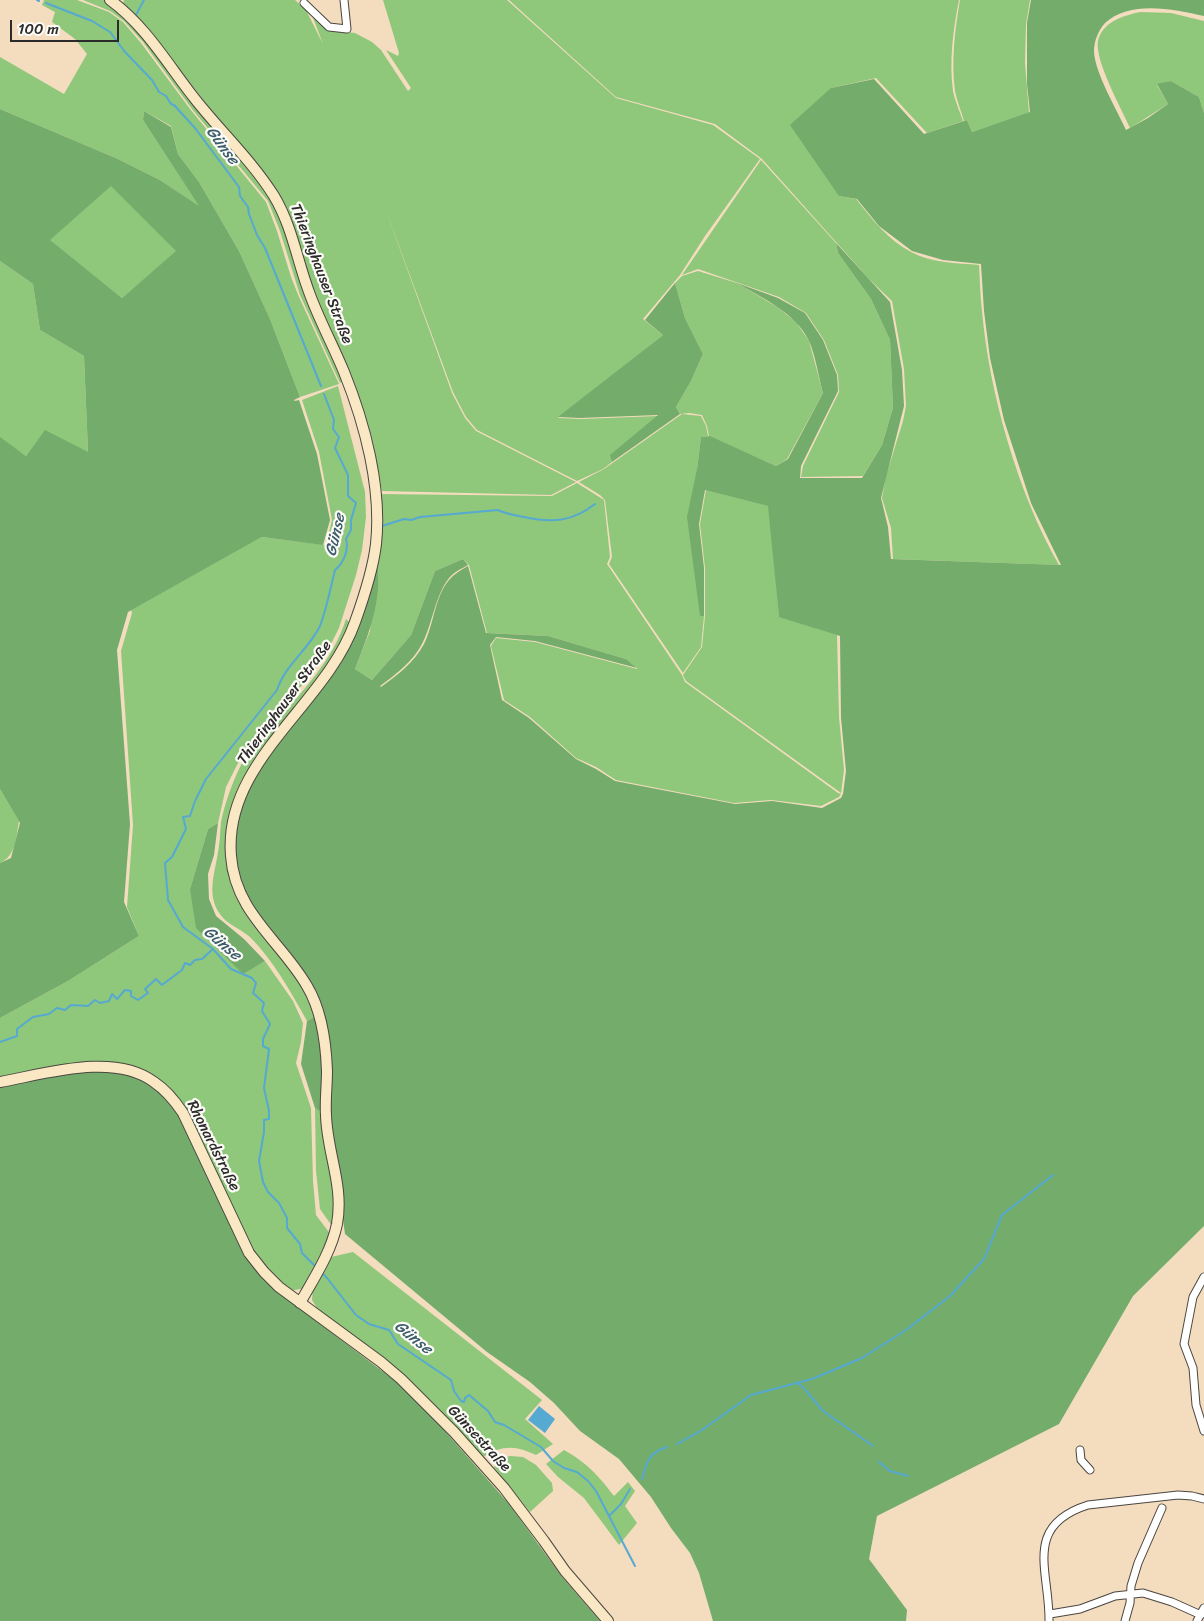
<!DOCTYPE html>
<html>
<head>
<meta charset="utf-8">
<style>
	body { margin:0 }
	#map { position:relative; width:1204px; height:1621px; overflow:hidden; background:#f4dcbe; font-family:Sriracha,sans-serif }
	canvas { display:block }
	.scale { position:absolute; left:10px; top:20px; width:109px; height:22px; box-sizing:border-box; border:2px solid #2b2b2b; border-top:0; padding-left:6px; font-size:15px; line-height:18px; white-space:nowrap; color:#2b2b2b; -webkit-text-stroke:4px #fdfcf7; paint-order:stroke }
</style>
</head>
<body>
<div id="map">
<canvas width="1204" height="1621"></canvas>
<div class="scale">100 m</div>
</div>
<script>
const ctx = document.querySelector('canvas').getContext('2d');
ctx.lineJoin = 'round';
function fillPath(path, color) { ctx.fillStyle = color; ctx.fill(path, 'evenodd'); }
function strokePath(path, color, width, dash) { ctx.strokeStyle = color; ctx.lineWidth = width; ctx.lineCap = dash ? 'butt' : 'round'; ctx.setLineDash(dash || []); ctx.stroke(path); }
function write(font, color, halo, rows, align = 'center') {
  ctx.font = font + ' Sriracha,sans-serif'; ctx.lineWidth = 4.5; ctx.setLineDash([]); ctx.textBaseline = 'middle'; ctx.strokeStyle = halo; ctx.fillStyle = color; for (const [text, x, y, turn = 0] of rows) {
    ctx.save(); ctx.translate(x, y); ctx.rotate((+turn || 0) * Math.PI / 180); ctx.textAlign = isNaN(turn) ? turn : align; if (halo) ctx.strokeText(text, 0, 0); ctx.fillText(text, 0, 0); ctx.restore();
  }
}
const green = new Path2D(`
	M44 0H77L109 12 123 22 141 43 190 109 266 202 277 231 291 277 299 297 339 384 300 397 270 319 239 251 199 182 178 154 171 126 144 111 143 120 200 207 160 180 118 159 0 109V57L64 94 87 54 75 39 52 22 55 12 42 5Z
	M83 0H104L124 15 150 45 210 122 271 198 279 211 342 381 340 383 300 295 280 231 268 201 192 109 143 42 124 21 110 11Z
	M124 0H295L306 10 323 44 312 15 332 30 355 33 372 42 381 50 408 91 411 88 386 50 398 56 399 53 383 0H507L616 98 713 125 760 159 705 236 680 275 643 319 663 335 558 418 581 419 658 416 611 455 612 462 603 469 577 481 477 430 466 417 453 392 384 205 452 393 465 418 476 431 576 482 551 495 382 491 375 454 368 428 343 356 318 304 293 226 285 208 247 153 211 110 155 37 123 3Z
	M509 0H959C953 30 949 61 953 91 955 101 960 112 963 121L927 133 876 78 831 88 839 196 856 199C872 219 888 240 911 252 932 263 957 263 979 265 980 280 980 296 982 311 989 392 1018 494 1059 565L893 559 891 528 882 498 886 476 903 421 906 406 904 369 892 301 869 279 762 159 715 124 616 97Z
	M960 0H1030L1026 24 1025 63 1029 113 972 132 967 120 964 121C961 111 957 101 955 91 951 60 955 30 960 0Z
	M1141 12 1171 13 1204 21V113L1199 97 1171 81 1157 85 1168 104 1130 128C1122 110 1094 59 1098 41 1102 22 1124 15 1141 12Z
	M761 160 836 243 838 253 871 299 890 340 893 408 882 445 863 476 801 477 803 466 839 392 838 375 824 340 806 313 779 297 698 269 682 275Z
	M111 185 177 251 122 298 49 240Z
	M0 261 33 284 40 330 84 356 88 453 45 431 26 456 0 438Z
	M698 271 737 283 777 307 796 322 809 341 823 393 787 459 776 466 709 436 707 426 702 415 689 413 680 414 676 407 691 381 703 354 685 318 675 283 682 276Z
	M338 386 365 492 366 517 362 550 356 575 339 628 326 654 299 689 256 738 238 763 226 787 218 823 208 829 190 889 243 973 265 961 293 1001 303 1023 301 1042 296 1063 311 1108 313 1181 316 1215 331 1235 323 1255 305 1288 290 1291 267 1271 254 1253 135 1068 114 1062 88 1063 0 1079V1018L68 981 139 936 127 907 133 825 121 651 132 613 131 610 262 537 326 545 332 520 319 452 302 400Z
	M682 414 701 416 706 426 708 436 701 437 697 469 700 616H704L701 647 683 673 609 564 612 557 605 500 600 495 579 482 604 469Z
	M577 483 604 500 610 557 607 564 682 675 685 682 838 793 841 794 839 797 821 806 771 800 734 803 616 780 596 767 576 758 530 717 504 700 491 646 496 638 535 642 637 669V668L626 659 548 636 487 633 469 565 463 559 435 571 411 635 372 680 355 669 370 631 376 558 379 494 552 496Z
	M706 490 769 506 779 616 837 635 839 717 844 770 841 793 686 681 683 675 702 647 705 616V568L700 524Z
	M346 619 351 624 335 658 261 754 234 802 228 829 294 973 308 996 315 1017 307 1021C291 992 273 960 250 937 241 929 226 924 220 914 206 895 215 873 218 852 220 842 220 832 221 822 225 803 232 783 241 765 249 751 261 739 271 727 300 694 333 661 346 619Z
	M0 789 19 821C16 837 16 856 0 863Z
	M315 1108 322 1111 335 1195 332 1226 320 1209 316 1171Z
	M353 1252 542 1400 525 1419 553 1444 536 1455C523 1449 511 1445 497 1450 490 1453 487 1456 479 1457L403 1375 320 1313 312 1300 313 1287 331 1257Z
	M564 1450C587 1463 598 1475 614 1496L628 1482 635 1491 625 1506 637 1523 619 1545 584 1498 558 1477 546 1464Z
	M510 1456 523 1457 536 1465 552 1483 553 1491 530 1512 494 1467 501 1459Z`);
const forest = new Path2D(`
	M1031 0H1204V16C1173 9 1130 0 1105 23 1098 31 1094 41 1094 52 1095 73 1117 110 1126 130L1148 118 1168 104 1157 84 1171 81 1199 97 1204 113V1226L1133 1296 1059 1424 877 1516 869 1559 907 1610 906 1621H713L699 1573 690 1553 671 1528 651 1497 619 1459 580 1431 554 1403 530 1382 487 1352 345 1234 329 1116 315 1108 301 1064 307 1021 322 1013 253 912 238 879 234 856 239 803 266 757 340 662 376 558C384 596 369 634 355 669L372 680 411 635 435 571 463 559 468 565C461 569 454 572 449 578 436 594 432 624 423 642 413 662 396 674 380 686L381 687C397 675 414 663 424 644 434 624 435 596 449 580 454 574 461 570 468 566L486 633 548 636 626 659 637 668 535 641 496 637 490 645 502 700 529 718 576 759 596 769 615 781 735 804 772 801 822 808 841 798 843 794 846 771 841 718 840 636 779 617 768 506 705 490 699 524 704 568V616H700L687 517 697 469 701 437 710 436 776 466 788 459 823 393C819 378 815 354 809 341 796 313 762 298 737 283L778 298 805 313 823 340 837 375 838 391 801 466 800 478H862L882 445 893 408 890 340 871 299 838 253 836 243 890 302 902 370 904 406 881 498 888 527 891 559 1061 565 1031 503 1004 420 990 358 984 311 981 264 943 260 912 251 879 226 857 199 839 196 790 125 831 88 874 79 924 134 967 120 972 132 1030 112 1027 84V23Z
	M0 109 118 159 160 180 199 206 143 120 144 111 171 127 178 154 199 182 239 251 270 319 300 397 294 400 295 401 299 400 317 454 330 520 323 545 262 537 128 612 117 650 130 824 124 902 139 936 68 981 0 1018V863L11 858 20 823 0 789V437L26 456 45 430 88 452 84 356 40 330 33 284 0 261ZM111 186 176 251 122 298 50 240Z
	M675 283 685 318 703 354 691 381 676 407 680 414 612 462 610 455 658 415 580 418 558 417 663 335 645 320Z
	M218 823 214 855 208 874 209 899 216 916 244 939 265 961 243 974 196 928 190 889 208 829Z
	M114 1067 151 1082 181 1116 245 1255 300 1309 398 1383 429 1413 509 1504 562 1577 600 1621H0V1084Z`);
const water = new Path2D(`
	M539 1406 555 1419 545 1433 528 1420Z`);
const stream = new Path2D(`
	M37 0 39 1
	M46 3 92 21 110 32 125 52 152 80 159 92 166 96 171 104 174 105 195 128 239 187 240 196 248 207 249 214 257 235 265 248 321 386
	M136 15 144 0
	M382 526 404 519 411 520 420 517 498 510C506 514 515 515 524 517 552 523 572 522 595 504
	M0 1042 17 1036V1029L33 1017 49 1014 57 1008 65 1010 71 1005 88 1006 95 1000 100 1003 109 1001 112 994 117 999 125 990 131 991V996L138 1000 148 993 145 989 156 979 162 985 182 970 185 963 190 965 195 960 202 959 213 949
	M316 1267 302 1253 300 1244 287 1228V1218L279 1203 268 1192 263 1182 259 1161 264 1132V1120L269 1119V1111L264 1088 269 1049 263 1046V1039L270 1024 262 1011 264 1003 253 993 256 983 252 978 231 969 213 949 183 927 168 900 165 863 172 857 186 829 183 817 190 816 195 801 206 779 277 690C285 665 309 649 320 626 326 611 331 586 335 570 344 563 349 549 346 539L351 530V520L356 503 348 496V475L335 448 339 437 333 429 334 420 324 394
	M321 1272 327 1278 356 1315 369 1324 389 1330 398 1344 451 1380 454 1391 461 1401 464 1402 465 1398 469 1395 488 1411 495 1422 504 1425 541 1447 553 1461 564 1468 577 1472 588 1481 596 1491 635 1566
	M797 1383 803 1387 823 1411 873 1446
	M677 1444 702 1430 751 1395 812 1379 862 1358 906 1330 950 1296 984 1259 1002 1215 1053 1175
	M879 1462 890 1471 908 1476
	M642 1479C647 1462 648 1453 667 1447
	M609 1516 621 1504 630 1489`);
const street = new Path2D(`
	M304 3 329 27 347 29 344 0
	M1204 1277 1193 1297 1184 1344 1193 1368 1196 1405 1204 1431
	M1080 1450 1081 1460 1090 1470
	M1050 1614 1080 1609 1115 1596 1143 1593 1172 1602 1201 1615
	M1049 1621C1050 1572 1022 1526 1088 1505L1178 1495 1192 1496 1204 1499
	M1125 1621 1130 1603 1131 1586 1138 1563 1162 1508
	M1197 1621 1204 1608`);
const secondary = new Path2D(`
	M110 0C146 26 168 65 195 99 221 132 252 161 274 196 292 226 297 260 309 292 319 320 333 345 344 372 365 424 382 488 376 544 373 570 364 597 355 622 326 705 223 761 231 856 235 913 281 941 307 986 322 1011 326 1043 327 1071 327 1086 325 1101 326 1115 327 1153 344 1185 337 1224 331 1253 314 1278 300 1303
	M0 1082C45 1074 114 1052 154 1082 166 1090 175 1101 183 1113L249 1253 264 1272 279 1287 381 1362 401 1379 454 1432 504 1488 544 1541 565 1571 608 1621`);
const streetNames = [
	["Thieringhauser Straße",321,274,69],
	["Thieringhauser Straße",285,703,-54],
	["Rhonardstraße",213,1146,63],
	["Günsestraße",479,1439,47]
];
const waterNames = [
	["Günse",222,146,53],
	["Günse",336,535,-77],
	["Günse",222,944,40],
	["Günse",413,1338,39]
];
fillPath(green, '#8fc77b');
fillPath(forest, '#73ac6b');
fillPath(water, '#56a9d1');
strokePath(stream, '#56a9d1', 2);
strokePath(street, '#494641', 9);
strokePath(secondary, '#494641', 12);
strokePath(street, '#fff', 7);
strokePath(secondary, '#fae7c3', 10);
write('15px', '#2b2b2b', '#fdfcf7', streetNames);
write('italic 16px', '#3c5d6d', '#fdfcf7', waterNames);
</script>
</body>
</html>
